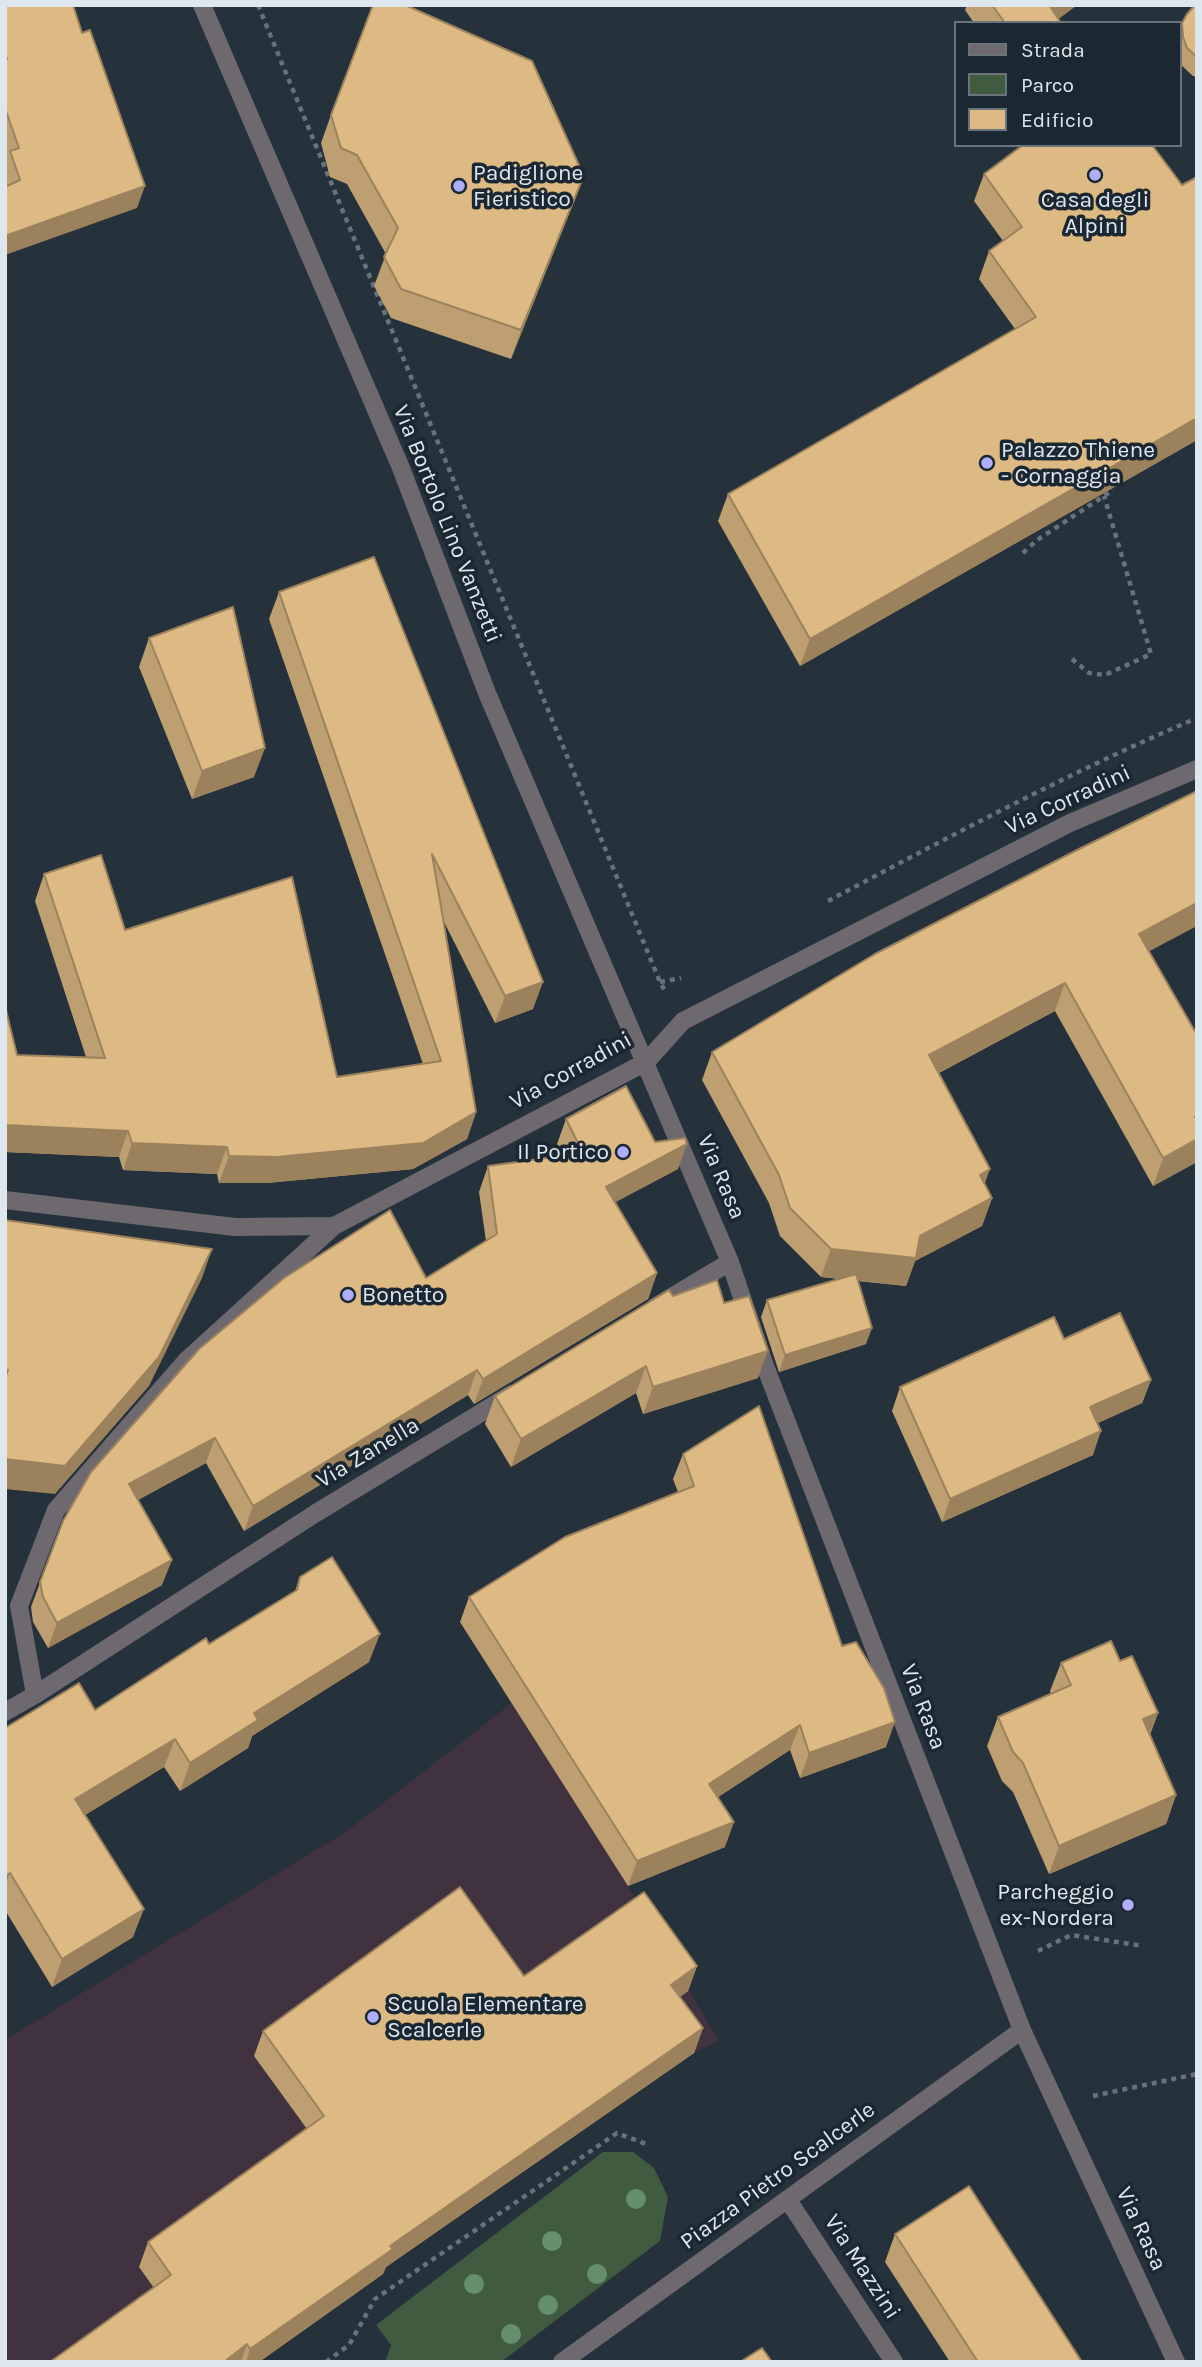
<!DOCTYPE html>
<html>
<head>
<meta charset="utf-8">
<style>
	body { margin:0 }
	#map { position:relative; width:1202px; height:2367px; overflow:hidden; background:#25313b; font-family:Karla,sans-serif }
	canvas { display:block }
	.frame { position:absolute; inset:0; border:7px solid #dfe7ee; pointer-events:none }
	.legend { position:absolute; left:954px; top:21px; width:228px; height:126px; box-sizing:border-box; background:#1b2731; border:2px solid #69747d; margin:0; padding:9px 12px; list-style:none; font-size:21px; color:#dfe7ee }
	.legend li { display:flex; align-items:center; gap:14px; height:35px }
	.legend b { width:35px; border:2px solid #69747d }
</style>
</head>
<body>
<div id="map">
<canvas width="1202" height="2367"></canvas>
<div class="frame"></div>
<ul class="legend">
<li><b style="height:9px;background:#6d696f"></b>Strada</li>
<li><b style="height:19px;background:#415b41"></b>Parco</li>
<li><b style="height:19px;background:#ddb984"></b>Edificio</li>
</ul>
</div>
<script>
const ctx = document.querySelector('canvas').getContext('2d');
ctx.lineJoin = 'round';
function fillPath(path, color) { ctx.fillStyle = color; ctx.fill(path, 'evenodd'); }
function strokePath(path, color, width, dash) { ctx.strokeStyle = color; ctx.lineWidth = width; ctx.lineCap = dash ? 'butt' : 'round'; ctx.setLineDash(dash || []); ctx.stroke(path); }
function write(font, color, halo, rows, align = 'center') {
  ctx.font = font + ' Karla,sans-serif'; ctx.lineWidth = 7; ctx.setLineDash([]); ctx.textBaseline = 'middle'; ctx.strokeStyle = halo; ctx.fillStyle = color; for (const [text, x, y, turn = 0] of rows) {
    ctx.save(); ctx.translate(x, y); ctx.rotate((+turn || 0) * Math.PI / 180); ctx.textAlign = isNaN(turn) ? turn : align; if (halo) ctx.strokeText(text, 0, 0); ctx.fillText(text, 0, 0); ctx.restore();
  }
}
const education = new Path2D(`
	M512 1703 628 1886 719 2041 693 2053 382 2270 259 2362H5V2040L347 1831Z`);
const green = new Path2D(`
	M603 2152H633L654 2168 668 2197 660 2241 501 2362H385L391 2345 376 2325Z`);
const path = new Path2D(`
	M258 5 660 982 665 991
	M1023 553 1037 540 1113 490
	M1072 659 1089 673 1105 675 1151 654 1104 496
	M828 901C949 837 1070 772 1197 718
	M660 982 681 978
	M1038 1951 1071 1935 1143 1946
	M1093 2096 1197 2074
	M326 2362 349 2345 375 2299 617 2133 649 2145`);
const minor = new Path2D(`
	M202 5 401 468 487 693 730 1262 765 1366 1022 2030 1176 2362
	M5 1200 235 1227 334 1226 646 1062 683 1021 1070 823 1197 769
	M655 1307 730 1262
	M35 1695 316 1513 512 1394
	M5 1712 35 1695 19 1606 56 1510 186 1361 334 1226
	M788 2200 894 2362
	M562 2362 1022 2030`);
const trees = [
	[636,2199],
	[552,2241],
	[597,2274],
	[474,2284],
	[548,2305],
	[511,2334]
];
const wall = new Path2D(`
	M5 5 137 208 7 186 5 182V163L7 158 5 152Z
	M967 5H1077L1058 19 1061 23H974L965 10Z
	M1197 5V77L1193 76 1181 65 1179 60V32L1182 23Z
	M331 115 582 180 511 359 391 318 374 286 386 254 347 184 330 177 321 143Z
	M984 174 1182 185 1197 177V440L800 666 718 521 728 494 1015 329 979 279 989 251 1003 241 974 201Z
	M279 592 533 1009 495 1023 444 922 476 1112 467 1139 413 1169 267 1183H219L217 1174 123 1170 119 1157 5 1152V1006L17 1055 86 1057 35 901 44 874 337 1077 423 1064 269 619Z
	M149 638 254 777 192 799 139 667Z
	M1149 951 1197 1035V1158L1195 1163 1153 1186 1055 1011 939 1073 985 1184 992 1198 982 1226 915 1261 906 1286 858 1281 866 1344 779 1372 761 1317 767 1300 840 1279 821 1277 780 1236 769 1203 702 1080 712 1052Z
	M566 1119 655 1142 678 1169 615 1202 657 1273 648 1299 474 1404 468 1395 244 1531 206 1463 138 1500 162 1585 48 1648 33 1622 31 1607 63 1521 426 1278 486 1241 479 1192 488 1166 563 1156 557 1144Z
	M673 1296 724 1303 758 1378 643 1414 636 1393 511 1467 485 1424 495 1396Z
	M1064 1339 1151 1380 1142 1403 1098 1423 1093 1455 942 1522 892 1411 900 1387Z
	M683 1454 842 1646 886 1747 800 1778 790 1750 718 1797 725 1847 628 1886 460 1622 469 1597 678 1492 673 1479Z
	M300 1577 369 1662 252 1736 248 1748 180 1791 164 1767 85 1815 133 1937 52 1987 5 1910V1728L95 1710 209 1644 295 1591Z
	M1120 1661 1158 1713 1150 1735 1176 1795 1166 1824 1049 1874 1013 1792 1002 1781 987 1746 998 1717 1051 1694 1050 1691 1061 1663Z
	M697 1966 688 1991 680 1997 703 2028 694 2053 386 2267 383 2274 259 2362H50L154 2288 139 2267 148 2242 307 2129 254 2056 263 2031 524 1976Z
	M895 2234 1082 2362H950L885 2262Z`);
const shadedWall = new Path2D(`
	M1077 5 1053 23 1049 6Z
	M582 180 571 209 511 359 521 330Z
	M145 186 137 208 5 255V236Z
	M1197 418V440L800 666 810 639Z
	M265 748 254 777 192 799 202 771Z
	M1197 903V926L1129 962 1139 934Z
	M543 982 533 1009 495 1023 505 996Z
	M1065 983 1055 1011 919 1083 929 1055Z
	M476 1112 467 1139 413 1169 267 1183H219L229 1156Z
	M5 1125 128 1131 119 1157 5 1152Z
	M1197 1139V1158L1195 1163 1153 1186 1163 1158Z
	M132 1143 227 1147 217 1174 123 1170Z
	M687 1144 678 1169 597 1212 606 1187Z
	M990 1169 980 1197V1175Z
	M992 1198 982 1226 915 1261 906 1286 821 1277 831 1249 920 1236Z
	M212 1249 202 1278 149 1386 55 1494 5 1489V1459Z
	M657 1273 648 1299 474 1404 483 1379Z
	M872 1328 866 1344 779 1372 785 1355Z
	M768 1351 758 1378 643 1414 653 1387Z
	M646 1366 636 1393 511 1467 521 1439Z
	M477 1370 468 1395 244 1531 253 1506Z
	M1151 1380 1142 1403 1082 1430 1090 1407Z
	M1101 1431 1093 1455 942 1522 950 1499Z
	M215 1438 206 1463 120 1509 129 1484Z
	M172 1560 162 1585 48 1648 57 1623Z
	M380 1634 369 1662 252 1736 248 1748 180 1791 190 1763 254 1713Z
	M1158 1713 1147 1742 1143 1719Z
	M895 1722 886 1747 800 1778 809 1753Z
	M800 1725 790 1750 700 1809 709 1784Z
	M175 1739 164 1767 65 1827 75 1799Z
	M1176 1795 1166 1824 1049 1874 1059 1846Z
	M734 1822 725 1847 628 1886 637 1861Z
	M10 1873 5 1886V1876Z
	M144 1909 133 1937 52 1987 62 1959Z
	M697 1966 688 1991 662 2009 671 1985Z
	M703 2028 694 2053 386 2267 383 2274 259 2362H246L250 2349 390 2246Z
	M247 2344 241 2362H224Z`);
const building = new Path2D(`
	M5 5H73L82 33 90 30 145 186 5 236V187L20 180 10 151 19 148 5 108V59H7L5 54Z
	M373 5H405L532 61 582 172V180L521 330 401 289 384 257 398 228 357 155 341 148 331 115Z
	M992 5H1049L1061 23H1005Z
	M1195 5H1197V57L1187 48 1183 37 1182 23 1187 14Z
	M1023 145H1152L1182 185 1197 177V418L810 639 728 494 1036 317 989 251 1022 227 984 174Z
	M374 557 543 982 505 996 432 854 476 1112 423 1143 277 1157 229 1156 227 1147 132 1143 128 1131 5 1125V1006L17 1055 105 1058 44 874 101 855 125 930 292 877 337 1077 441 1061 279 592Z
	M233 607 265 748 202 771 149 638Z
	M1197 791V903L1139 934 1197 1035V1116L1195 1117 1197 1120V1139L1163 1158 1065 983 929 1055 990 1169 980 1175 992 1198 920 1236 916 1258 831 1249 790 1208 779 1175 712 1052 875 954 1081 848Z
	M626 1086 655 1142 685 1138 687 1144 606 1187 657 1273 483 1379 477 1370 253 1506 215 1438 129 1484 172 1560 57 1623 43 1597 40 1582 63 1521 91 1472 199 1349 284 1278 390 1210 426 1278 497 1234 488 1166 583 1153 566 1119Z
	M5 1220 212 1249 159 1357 65 1466 5 1459V1378L8 1370H5Z
	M856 1274 872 1328 785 1355 767 1300Z
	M717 1280 724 1303 749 1296 768 1351 653 1387 646 1366 521 1439 495 1396 669 1290 673 1296Z
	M1120 1313 1151 1380 1090 1407 1101 1431 950 1499 900 1387 1054 1317 1064 1339Z
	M759 1406 842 1646 856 1642 884 1688 895 1722 809 1753 800 1725 709 1784 734 1822 637 1861 469 1597 565 1537 694 1486 683 1454Z
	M332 1557 380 1634 254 1713 258 1720 190 1763 175 1739 75 1799 144 1909 62 1959 10 1873 5 1876V1728L79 1683 95 1710 206 1638 209 1644 297 1590 300 1577Z
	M1111 1641 1120 1661 1132 1656 1158 1713 1143 1719 1176 1795 1059 1846 1023 1763 1013 1752 998 1717 1071 1685 1061 1663Z
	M460 1887 524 1976 644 1892 697 1966 671 1985 703 2028 390 2246 393 2249 250 2349 247 2344 224 2362H50L171 2275 148 2242 324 2116 263 2031Z
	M969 2186 1082 2362H978L895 2234Z
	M762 2348 772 2362H740Z`);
const markers = [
	[1095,175,7,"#b0aefa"],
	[459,186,7,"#b0aefa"],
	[987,463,7,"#b0aefa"],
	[623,1152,7,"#b0aefa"],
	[348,1295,7,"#b0aefa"],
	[1128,1905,7,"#b0aefa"],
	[373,2017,7,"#b0aefa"]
];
const poiNames = [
	["Padiglione",473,173],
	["Fieristico",473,199],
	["Casa degli",1095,200,"center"],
	["Alpini",1095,226,"center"],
	["Palazzo Thiene",1001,450],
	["- Cornaggia",1001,476],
	["Il Portico",609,1152,"right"],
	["Bonetto",362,1295],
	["Parcheggio",1114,1892,"right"],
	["ex-Nordera",1114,1918,"right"],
	["Scuola Elementare",387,2004],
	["Scalcerle",387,2030]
];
const streetNames = [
	["Via Bortolo Lino Vanzetti",447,524,68],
	["Via Corradini",1068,800,-25],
	["Via Corradini",571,1071,-29],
	["Via Rasa",721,1177,67],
	["Via Zanella",368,1453,-31],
	["Via Rasa",923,1707,69],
	["Piazza Pietro Scalcerle",778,2176,-36],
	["Via Rasa",1141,2229,65],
	["Via Mazzini",862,2267,57]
];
fillPath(education, '#40323e');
fillPath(green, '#415b41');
strokePath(path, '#67727b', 4.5, [5, 5]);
strokePath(minor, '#6d696f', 18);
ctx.fillStyle = '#658e6f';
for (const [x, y] of trees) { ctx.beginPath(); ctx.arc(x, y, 10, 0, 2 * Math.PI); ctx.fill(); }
fillPath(wall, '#be9f72');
fillPath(shadedWall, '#9b825c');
fillPath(building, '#ddb984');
strokePath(building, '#9b825c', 2);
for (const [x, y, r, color] of markers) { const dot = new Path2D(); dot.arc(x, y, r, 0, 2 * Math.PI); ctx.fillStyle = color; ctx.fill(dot); strokePath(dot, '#1b2731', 2.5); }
write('23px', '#dfe7ee', '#1b2731', poiNames, 'left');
write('23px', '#dfe7ee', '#1b2731', streetNames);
</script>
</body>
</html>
